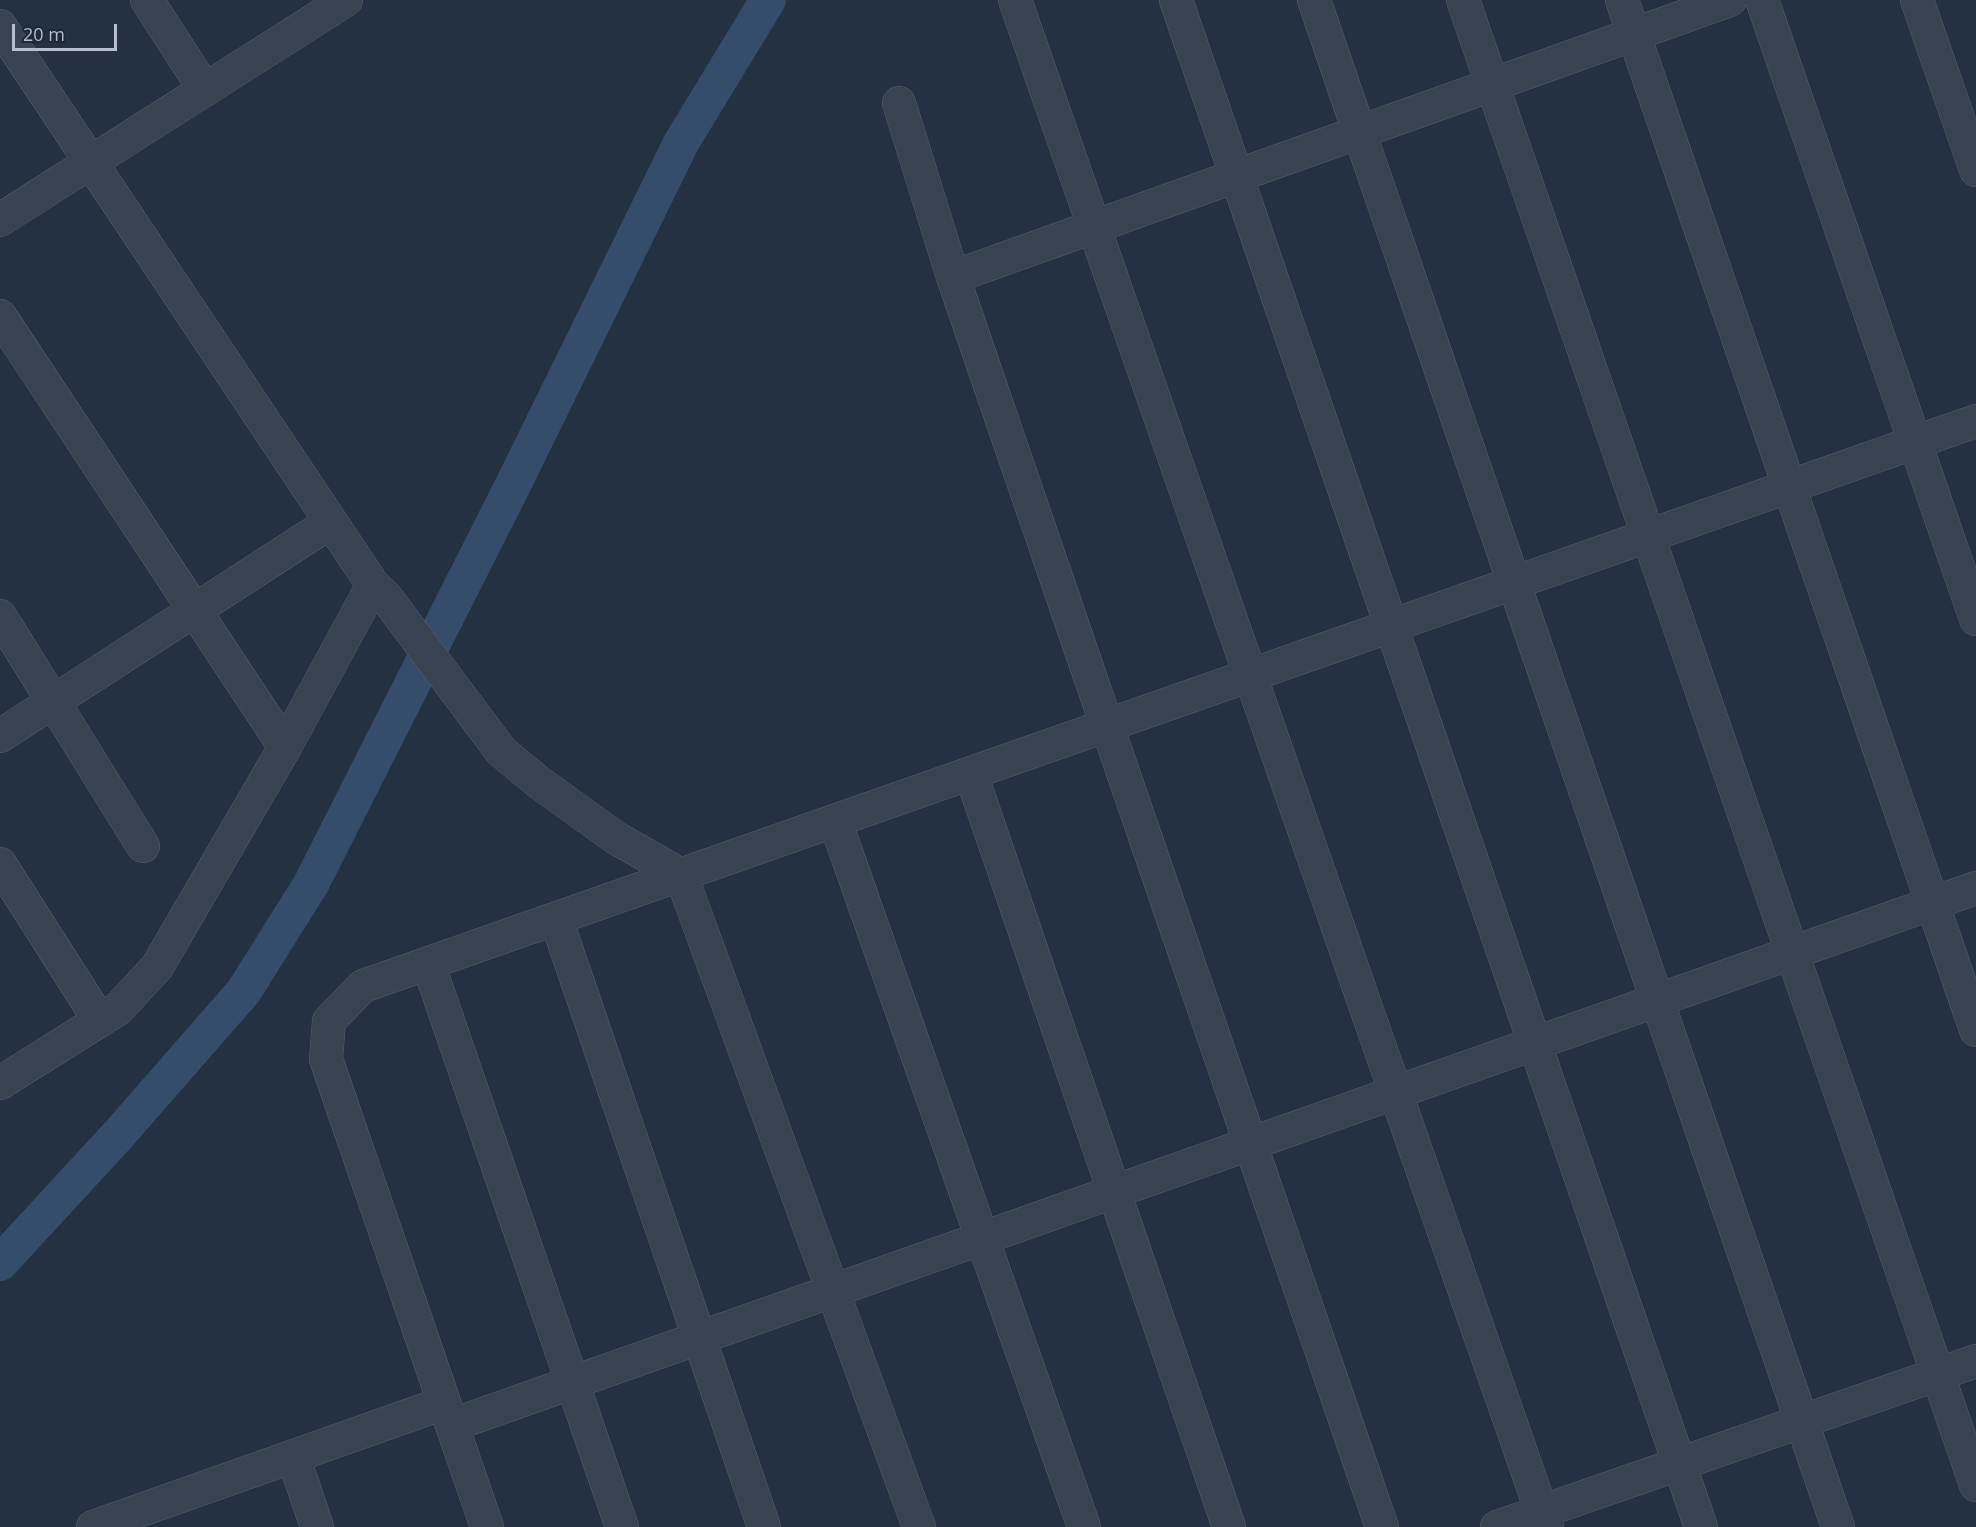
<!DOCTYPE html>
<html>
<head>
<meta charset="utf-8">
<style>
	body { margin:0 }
	#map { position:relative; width:1976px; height:1527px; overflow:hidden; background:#233142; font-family:"Open Sans",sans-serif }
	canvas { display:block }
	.scale { position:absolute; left:12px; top:24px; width:105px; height:27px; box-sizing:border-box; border:3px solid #b4becc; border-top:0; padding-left:8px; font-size:18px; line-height:21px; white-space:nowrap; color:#b4becc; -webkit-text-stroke:4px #1c2837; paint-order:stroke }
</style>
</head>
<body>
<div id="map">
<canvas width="1976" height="1527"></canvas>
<div class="scale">20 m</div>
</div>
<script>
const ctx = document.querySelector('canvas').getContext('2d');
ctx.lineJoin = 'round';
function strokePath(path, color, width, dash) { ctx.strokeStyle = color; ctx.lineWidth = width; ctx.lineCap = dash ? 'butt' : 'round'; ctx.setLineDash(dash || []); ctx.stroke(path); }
const canal = new Path2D(`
	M0 1263 119 1134 244 991 311 884 513 485 681 143 768 0`);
const minor = new Path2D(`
	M147 0 205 90
	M1015 0 1547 1527
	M1176 0 1701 1527
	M1314 0 1838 1527
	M1463 0 1976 1485
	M1622 0 1976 1030
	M1762 0 1976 619
	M1917 0 1976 170
	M0 26 373 585 385 596 501 751 537 781 616 838 681 875 919 1527
	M899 103 953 277 1382 1527
	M0 220 346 0
	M953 277 1730 0
	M0 316 285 747
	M0 616 143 846
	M0 736 331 522
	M971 774 1229 1527
	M835 821 1084 1527
	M0 864 100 1021
	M556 919 764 1527
	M428 963 622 1527
	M0 1083 118 1009 157 967 285 747 373 585
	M452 1425 1976 888
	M293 1456 317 1527
	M93 1527 444 1403
	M487 1527 326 1059 329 1021 363 986 1976 421
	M1497 1527 1976 1361`);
strokePath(canal, '#354d6b', 36);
strokePath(minor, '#55616f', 34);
strokePath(minor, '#384352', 33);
</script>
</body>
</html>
